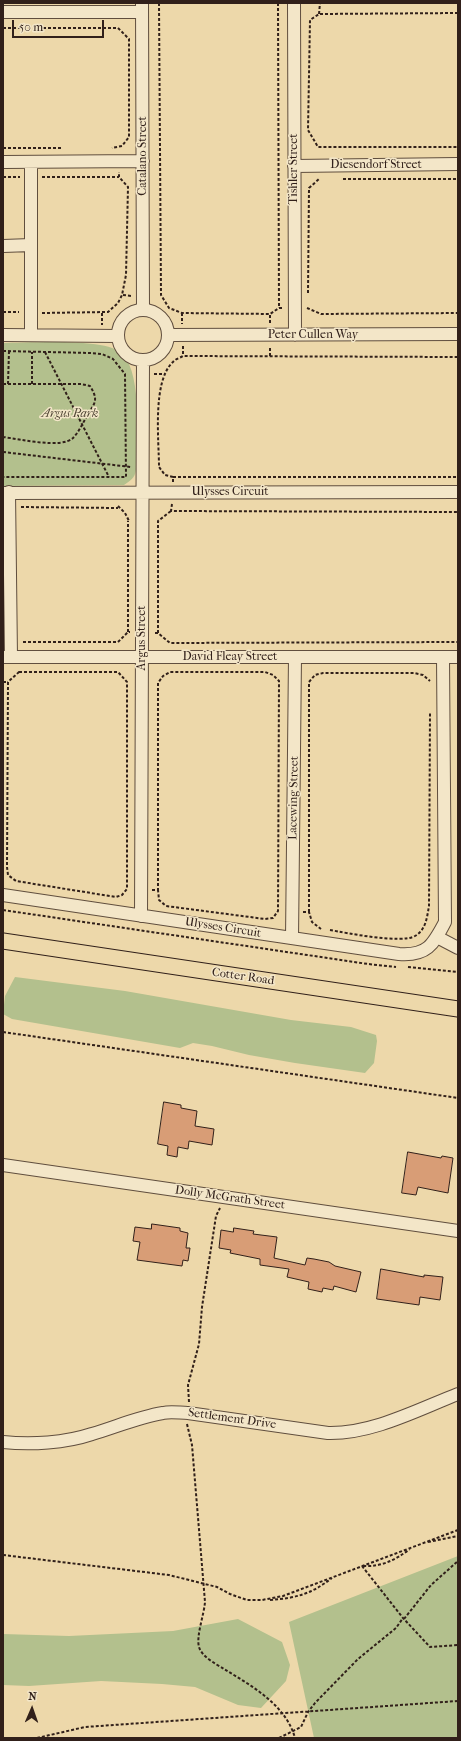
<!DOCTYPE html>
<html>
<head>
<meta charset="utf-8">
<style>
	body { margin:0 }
	#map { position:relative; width:461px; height:1741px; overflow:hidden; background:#edd8aa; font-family:"IM FELL French Canon",serif }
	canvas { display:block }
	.frame { position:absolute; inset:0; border:4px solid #31201a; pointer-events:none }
	.north { position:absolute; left:12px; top:1689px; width:40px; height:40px; -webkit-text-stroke:3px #f3e6c8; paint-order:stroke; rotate:2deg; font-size:11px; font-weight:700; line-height:16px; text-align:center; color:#31201a }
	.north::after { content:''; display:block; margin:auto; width:14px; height:18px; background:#31201a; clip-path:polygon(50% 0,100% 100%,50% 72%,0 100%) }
	.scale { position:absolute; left:12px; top:20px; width:92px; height:18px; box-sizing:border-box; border:2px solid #31201a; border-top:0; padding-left:5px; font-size:12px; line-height:14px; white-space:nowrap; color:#31201a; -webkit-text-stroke:3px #f3e6c8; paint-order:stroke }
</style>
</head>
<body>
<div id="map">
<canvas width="461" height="1741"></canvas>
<div class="frame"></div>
<div class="north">N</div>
<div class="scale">50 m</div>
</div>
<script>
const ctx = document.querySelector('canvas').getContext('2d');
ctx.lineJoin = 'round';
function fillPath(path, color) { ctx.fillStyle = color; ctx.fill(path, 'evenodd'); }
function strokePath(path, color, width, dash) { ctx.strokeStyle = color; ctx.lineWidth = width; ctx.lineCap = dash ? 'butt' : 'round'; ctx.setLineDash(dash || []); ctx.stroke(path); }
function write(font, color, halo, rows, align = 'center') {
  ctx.font = font + ' "IM FELL French Canon",serif'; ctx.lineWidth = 3; ctx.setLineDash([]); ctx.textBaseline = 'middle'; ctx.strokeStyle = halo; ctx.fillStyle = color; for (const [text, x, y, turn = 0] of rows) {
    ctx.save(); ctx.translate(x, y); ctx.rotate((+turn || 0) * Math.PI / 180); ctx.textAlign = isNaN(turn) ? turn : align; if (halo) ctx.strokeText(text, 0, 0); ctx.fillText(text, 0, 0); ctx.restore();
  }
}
const green = new Path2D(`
	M3 343C27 343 107 337 123 354 143 378 136 440 136 470 135 478 130 481 124 485L3 486Z
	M15 977 125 991 291 1020 351 1027 376 1035 377 1041 374 1063 365 1073 295 1063 249 1055 212 1046 193 1043 180 1048 12 1019 3 1014 5 996Z
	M458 1556V1738H314L289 1622Z
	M238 1619 282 1642 290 1665 286 1681 261 1708 238 1705 195 1687 162 1684 101 1681 29 1686 3 1685V1634L69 1636 173 1631Z`);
const building = new Path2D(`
	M164 1102 181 1105V1108L197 1111 195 1126 214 1129 212 1145 189 1141 188 1149 178 1147 177 1157 167 1155 168 1146 158 1144Z
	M408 1152 441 1158 442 1156 453 1158 448 1193 418 1187 416 1195 402 1193Z
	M152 1224 180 1228V1231L188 1233 186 1248H190L188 1261 183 1260 182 1266 137 1260 140 1242 133 1241 135 1227 151 1229Z
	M234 1228 254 1231 253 1234 277 1237 274 1258 305 1265 307 1258 314 1259 329 1262 335 1266 361 1272 356 1292 334 1286 333 1290 323 1288 322 1292 308 1289 309 1282 287 1277 289 1269 260 1265V1259L230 1253 231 1250 219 1248 221 1230 233 1232Z
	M381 1269 424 1277V1275L443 1277 440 1300 420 1297 419 1305 377 1299Z`);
const path = new Path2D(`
	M159 3 161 295 169 308 182 313 270 314 279 308H284
	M278 3 279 308
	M458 13 319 14 310 20 308 130 318 147H458
	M319 14 320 3
	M3 28H118L129 39V137L122 146 112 148
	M3 148H63
	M3 177H20
	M42 177H119
	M343 179H458
	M308 293 309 188 319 179
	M123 295 132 296
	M307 308 321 314 458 313
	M3 312H19
	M42 313 108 312 118 303 122 295 126 275 128 187 119 177V172
	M102 313V325
	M182 313V324
	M270 323V314
	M183 346V356
	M3 351 91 353 102 354 113 359 125 374 126 477H3
	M45 352 109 477
	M270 356V346
	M154 374H165
	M3 384H81L90 386C98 399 96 402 88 414 84 421 79 432 73 438 61 449 20 439 3 437
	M8 384 9 351
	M32 384V352
	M3 452 131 467
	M173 477H458
	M173 482V477L165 475 159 467C159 441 152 381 173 362 175 359 180 358 183 356L458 357
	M172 504 171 511 458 512
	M118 506 125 513 129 521
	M21 507 118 508
	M128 632V521
	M155 633H158L170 643 458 642
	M158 633V521L171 511
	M23 642H118L128 632H130
	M19 672H118L127 682V889L122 895 116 897 16 881 8 875 7 867 8 682Z
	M3 682H8
	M152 890H158V683L163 676 170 672H265L273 675 279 681 278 911 273 918 265 919 166 906 159 900 158 890
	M3 910 368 964 396 967
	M303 912H309L312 922 321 929
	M309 912V682L315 675 323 673H414L423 675 430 681
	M330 930C347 933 401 944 415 936 426 930 427 917 429 906L430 712
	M408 967 458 972
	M3 1032 458 1098
	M189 1402 188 1385 199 1344 202 1307 216 1216 220 1208
	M187 1424 192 1445 205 1602C204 1615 196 1636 199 1647 202 1657 216 1664 224 1669 252 1686 286 1705 295 1738
	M428 1542 458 1536
	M3 1555 169 1575 217 1587 230 1594 247 1600H262L283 1596 458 1530
	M362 1566 403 1618 430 1647 458 1645
	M363 1566C382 1567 395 1560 410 1549
	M270 1600C297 1598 311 1594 332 1578
	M404 1619 431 1585 458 1561
	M37 1738 85 1727 458 1701
	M279 1738 301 1727 308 1712 315 1703 358 1659 396 1628 403 1618`);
const minor = new Path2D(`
	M142 3 143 310
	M294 3 295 335
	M3 12H142
	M3 162 143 161
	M31 162V335
	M294 166 458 164
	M3 246 31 245
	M118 335a25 25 0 1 1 50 0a25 25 0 1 1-50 0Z
	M3 335 118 336
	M169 335 458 334
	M9 492 11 657
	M3 493 458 492
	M3 657H458
	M3 895 399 954C427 956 433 945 445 922L443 657
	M141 916 143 360
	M437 937 458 948
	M292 938 295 657
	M3 1165 458 1231
	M3 1442C31 1445 65 1443 92 1434 116 1427 138 1417 163 1413 171 1411 180 1413 188 1413L328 1433C372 1434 417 1410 458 1394`);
const major = new Path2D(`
	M3 941 458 1009`);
const streetNames = [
	["Catalano Street",143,156,-90],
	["Diesendorf Street",376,165],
	["Tishler Street",294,169,-90],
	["Peter Cullen Way",313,335],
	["Ulysses Circuit",230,492],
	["Argus Street",142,638,-90],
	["David Fleay Street",230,657],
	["Lacewing Street",294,798,-89],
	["Ulysses Circuit",223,928,9],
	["Cotter Road",243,977,8],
	["Dolly McGrath Street",230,1198,8],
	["Settlement Drive",232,1419,8]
];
const parkNames = [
	["Argus Park",70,414]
];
fillPath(green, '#b3c08d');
fillPath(building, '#d89d76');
strokePath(building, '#31201a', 1);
strokePath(minor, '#604e3e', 14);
strokePath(major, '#31201a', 17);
strokePath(path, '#31201a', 2, [3, 2]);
strokePath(minor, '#f3e6c8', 12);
strokePath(major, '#edd8aa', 15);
write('12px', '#31201a', '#f3e6c8', streetNames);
write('italic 12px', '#524837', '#f3e6c8', parkNames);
</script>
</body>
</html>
